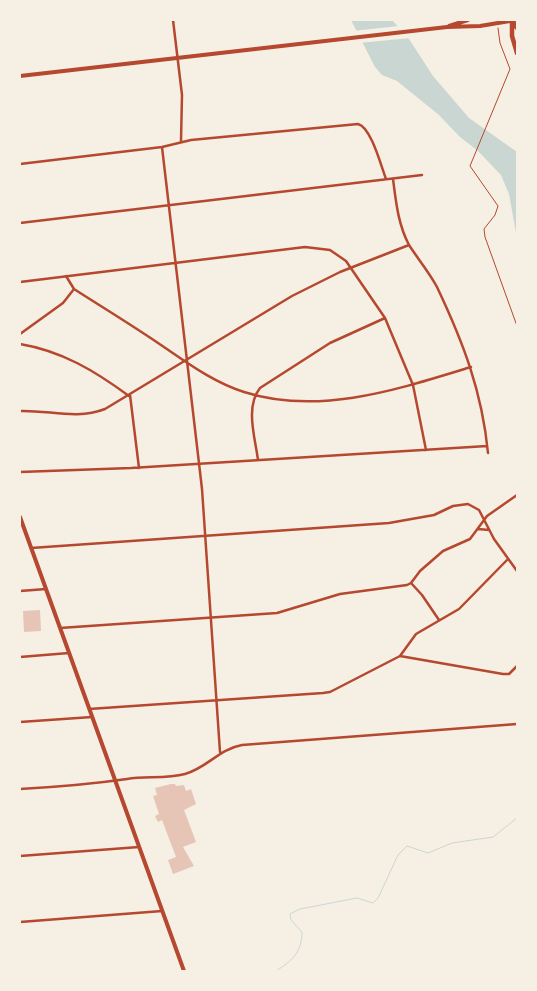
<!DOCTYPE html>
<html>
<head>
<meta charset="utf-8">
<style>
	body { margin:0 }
	#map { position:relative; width:537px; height:991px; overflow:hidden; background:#f6efe4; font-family:"Work Sans",sans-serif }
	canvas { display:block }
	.frame { position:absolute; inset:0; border:21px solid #f6efe4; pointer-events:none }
</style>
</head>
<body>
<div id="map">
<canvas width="537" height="991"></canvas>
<div class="frame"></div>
</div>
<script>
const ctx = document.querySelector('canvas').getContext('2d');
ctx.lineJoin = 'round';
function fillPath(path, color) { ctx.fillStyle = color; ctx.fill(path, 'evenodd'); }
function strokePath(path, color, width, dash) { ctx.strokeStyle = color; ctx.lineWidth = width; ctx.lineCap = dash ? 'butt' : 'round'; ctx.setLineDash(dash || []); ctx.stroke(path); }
const water = new Path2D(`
	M351 20H392L409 39 433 76 469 118 517 152V238L509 194 501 175 478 151 460 137 439 115 397 81 382 75 375 67Z`);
const pier = new Path2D(`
	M399 26 411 38 359 43 352 31Z`);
const stream = new Path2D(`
	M276 971C292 961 302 952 302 932L291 920 290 914 300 909 357 898 373 903 378 898 398 855 407 846 428 853 452 843 493 837 517 818`);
const building = new Path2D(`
	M40 610 41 631 24 632 23 611Z
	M171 784H175L176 786 184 785 186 791 191 789 196 804 184 810 196 842 183 847 194 866 173 874 168 860 176 857 162 820 158 822 155 816 159 814 153 796 157 795 155 788Z`);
const path = new Path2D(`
	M498 28 500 43 510 69 470 166 498 206 495 215 484 229 485 237 517 326`);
const minor = new Path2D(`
	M173 20 182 95 181 141
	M162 147 202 489 220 752
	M20 164 162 147 191 140 358 124C371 127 381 166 386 179
	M393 179C396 202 398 224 409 245 418 259 429 272 437 287 463 342 482 391 488 453
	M20 223 422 175
	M66 276 74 289C102 307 130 324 158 343 185 361 212 382 244 392 319 416 399 389 471 367
	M20 282 305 247 330 250 346 261 385 318 413 385 426 450
	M20 334 63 303 74 289
	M20 344C62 351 95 371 129 396
	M130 395 139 468
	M20 411C50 410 76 420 105 409L292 296 340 272 409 245
	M258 460C255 437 245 407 260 388L330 343 385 318
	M20 472 131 468 487 446
	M478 529 489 530
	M31 548 389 523 434 515 453 506 468 504 479 510 494 539 517 571
	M411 583 422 595 439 620
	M20 591 46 589
	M60 628 277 613 340 594 407 585 411 583 420 571 443 551 470 539 487 516 517 495
	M400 656 416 634 459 609 508 559
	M20 657 69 653
	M89 709 323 693 330 692 400 656 503 674H509L517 666
	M20 722 92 717
	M20 789C56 787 92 784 127 779 146 776 166 779 185 774 207 768 219 749 242 745L517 724
	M20 856 139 847
	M20 922 162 911`);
const secondary = new Path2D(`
	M449 26 468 20
	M20 76 447 27 480 26 516 20`);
const primary = new Path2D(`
	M20 517 184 971`);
const motorway = new Path2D(`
	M512 21V36L517 53
	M512 21 517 28`);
fillPath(water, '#c9d6d2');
fillPath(pier, '#f6efe4');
strokePath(stream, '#c9d6d2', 1);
fillPath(building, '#e6c5b7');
strokePath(path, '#b5482f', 1);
strokePath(minor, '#b5482f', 2.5);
strokePath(secondary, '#b5482f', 4);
strokePath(primary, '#b5482f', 4);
strokePath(motorway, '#b5482f', 4.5);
</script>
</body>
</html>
